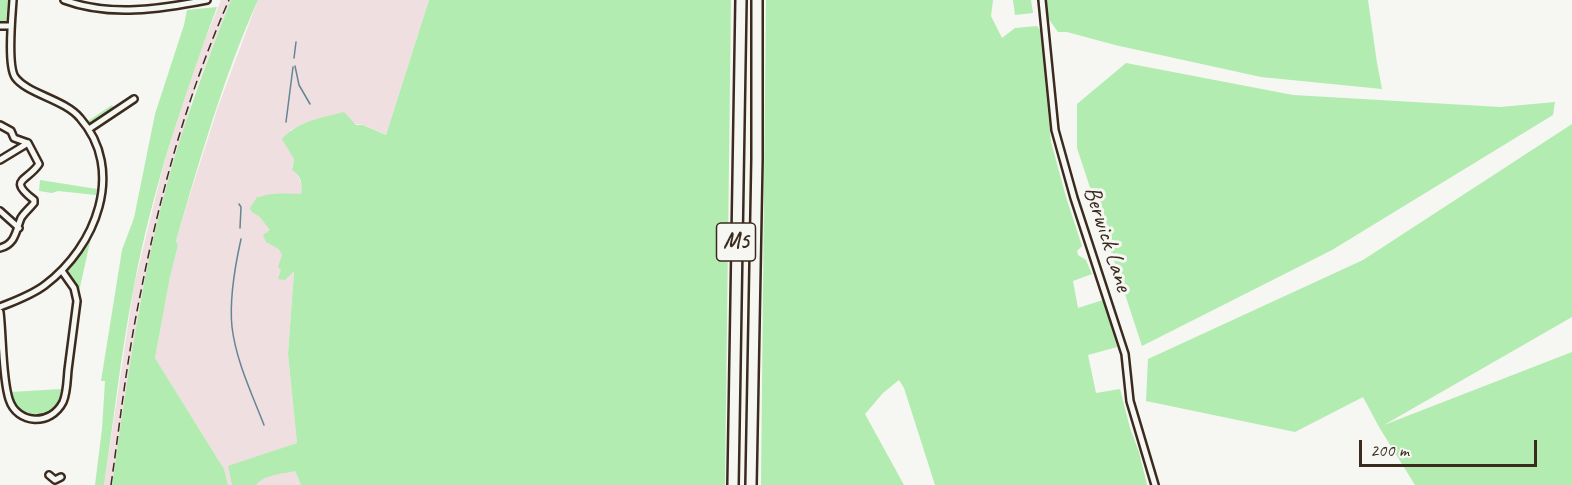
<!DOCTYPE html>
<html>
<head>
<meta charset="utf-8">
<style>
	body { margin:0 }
	#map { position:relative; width:1572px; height:485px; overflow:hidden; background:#f6f6f2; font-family:Caveat,sans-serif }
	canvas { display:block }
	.scale { position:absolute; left:1359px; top:440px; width:178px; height:27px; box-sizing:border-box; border:3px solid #3b2a1e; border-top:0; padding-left:8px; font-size:18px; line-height:21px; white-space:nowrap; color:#3b2a1e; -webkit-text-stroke:4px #f6f6f2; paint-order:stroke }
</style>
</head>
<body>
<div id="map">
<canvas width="1572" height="485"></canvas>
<div class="scale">200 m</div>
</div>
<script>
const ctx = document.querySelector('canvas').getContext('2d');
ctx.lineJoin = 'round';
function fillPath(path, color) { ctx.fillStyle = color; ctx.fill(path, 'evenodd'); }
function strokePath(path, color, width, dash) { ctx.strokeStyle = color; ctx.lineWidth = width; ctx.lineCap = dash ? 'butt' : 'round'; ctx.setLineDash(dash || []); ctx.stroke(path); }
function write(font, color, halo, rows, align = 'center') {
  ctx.font = font + ' Caveat,sans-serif'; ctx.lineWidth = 6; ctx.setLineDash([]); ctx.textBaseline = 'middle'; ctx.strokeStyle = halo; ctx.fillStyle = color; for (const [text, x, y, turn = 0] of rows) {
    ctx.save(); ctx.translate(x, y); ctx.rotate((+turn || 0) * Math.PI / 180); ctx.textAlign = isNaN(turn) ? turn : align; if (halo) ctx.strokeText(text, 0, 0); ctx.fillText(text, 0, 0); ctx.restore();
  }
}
const built = new Path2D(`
	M221 0H231L192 99 140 302 112 485H104L134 286 160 179 186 87Z
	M258 0H429L386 135 364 125 317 119 290 130 294 159 292 167 297 173 302 186 297 226 288 354 297 443 272 452 295 471 301 485H228L224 469 155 358 170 277 178 245 176 241 187 204 218 107Z`);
const green = new Path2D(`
	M0 0H8L6 21H0Z
	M231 0H258C224 75 199 162 176 241L178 245 170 277 155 358 224 469 228 485H112C127 384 140 283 167 185 184 121 207 61 231 0Z
	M429 0H731L725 485H301L295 471C283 474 265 474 256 485H232L228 466 297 443 288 354 294 271 285 280 278 279 281 270 278 267 282 255 279 249 266 242 263 235 270 230 260 217 252 212 250 208 257 197H260C272 192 288 194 301 194 303 185 301 175 292 170L294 159 282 139C298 121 321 118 344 112L356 125H363L386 135Z
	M766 0H993L991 16 1002 38 1015 28 1037 26 1040 30 1051 142 1066 197 1082 246 1077 251 1078 255 1086 260 1092 274 1073 281 1078 308 1103 300 1117 347 1088 355 1096 393 1120 389 1130 428 1139 452 1147 485H935L904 388 899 380 883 393 865 414 904 485H761Z
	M1013 0H1031L1033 13 1015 15Z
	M1044 0H1368L1377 63 1382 89 1261 77 1115 45 1067 32H1058L1048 18Z
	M217 7C183 98 152 191 134 286 121 352 114 419 104 485H95L102 429 105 381H101L122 250 134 218 155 114 184 25 187 10Z
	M1126 63 1293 95 1500 107 1555 102 1553 115 1332 250 1142 346 1077 148V104Z
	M112 105 115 110 94 123H89L88 121Z
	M1572 124V317L1384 425 1572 352V485H1415L1379 427 1363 397 1295 432 1146 401 1148 359 1363 260Z
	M40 180 97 189 96 195 58 191 52 193 39 191Z
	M92 233 78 296 67 271Z
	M61 389C60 424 15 425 11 392Z`);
const stream = new Path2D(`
	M294 58 296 42
	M295 66 299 85 310 104
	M286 122 293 67
	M239 204 241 207 240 228
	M241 239C235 266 229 298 232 327 236 361 252 394 264 425`);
const street = new Path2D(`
	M64 0C109 17 161 9 207 0
	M1042 0 1055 130 1074 198 1125 354 1130 401 1155 485
	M0 26H11
	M0 125 11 131 14 138 28 143 39 164C27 182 7 179 34 200V203C30 208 24 213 21 218 16 230 16 244 0 248
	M89 129 134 99
	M0 160 28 143
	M0 211 19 228
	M0 307C15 301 32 295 45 285 96 247 126 170 80 118 64 99 27 94 15 77 7 64 12 16 13 0
	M0 312C3 337 2 377 9 399 17 425 51 426 63 402 67 393 67 381 68 370 71 347 74 324 77 301L74 288 62 271
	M49 475 55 480 61 477`);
const highway = new Path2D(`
	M733 485 741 0
	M751 485 757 159V0`);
const rail = new Path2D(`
	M111 485C120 422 127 358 140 296 160 194 187 95 229 0`);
const shields = [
	[736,242,39]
];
const shieldNames = [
	["M5",736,242]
];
const streetNames = [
	["Berwick Lane",1107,239,72]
];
fillPath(built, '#efdfe1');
fillPath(green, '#b2ecb0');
strokePath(stream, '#658594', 1.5);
strokePath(street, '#3b2a1e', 10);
strokePath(highway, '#3b2a1e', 14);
strokePath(street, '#f6f6f2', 5);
strokePath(highway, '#f6f6f2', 9);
strokePath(rail, '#3b2a1e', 1.5, [9, 4.5]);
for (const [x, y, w] of shields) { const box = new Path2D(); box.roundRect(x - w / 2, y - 19, w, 38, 4.5); ctx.fillStyle = '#f6f6f2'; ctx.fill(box); strokePath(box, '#3b2a1e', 1.5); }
write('bold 22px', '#3b2a1e', null, shieldNames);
write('24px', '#3b2a1e', '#f6f6f2', streetNames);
</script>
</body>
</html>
